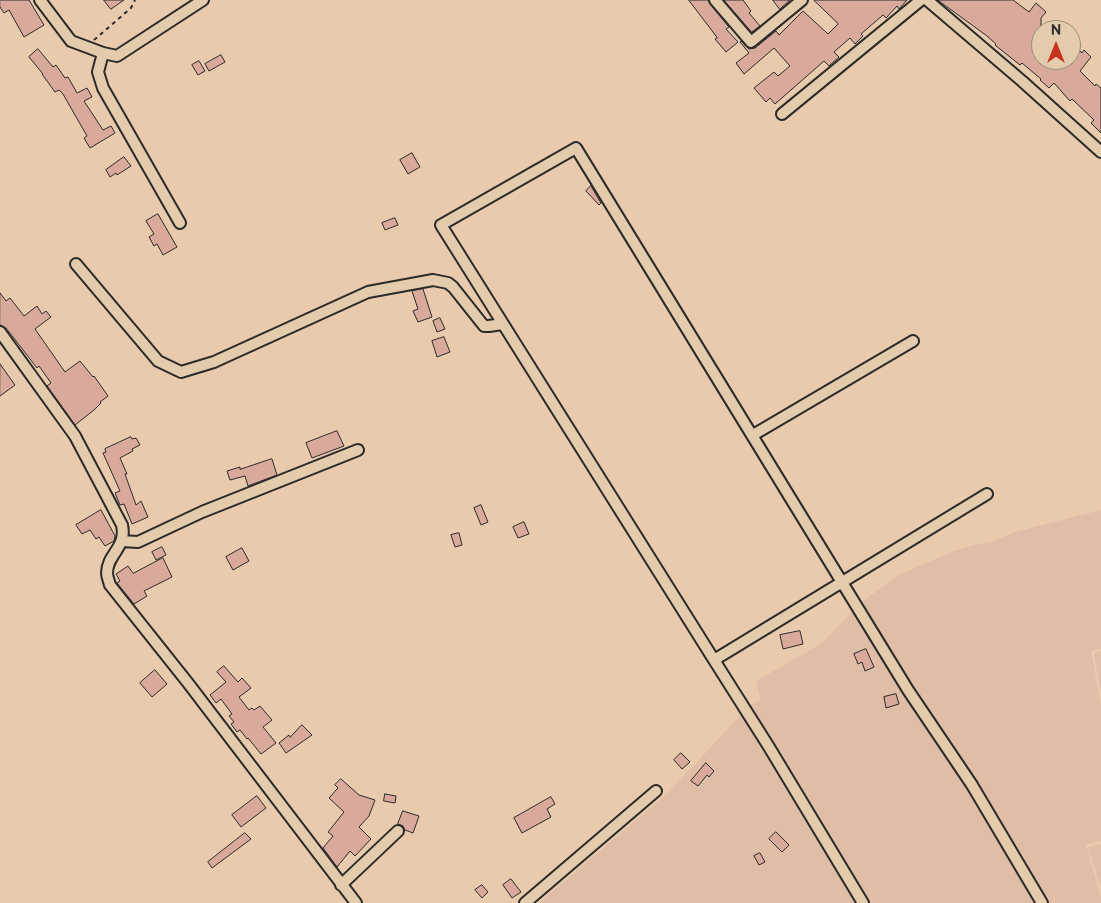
<!DOCTYPE html>
<html>
<head>
<meta charset="utf-8">
<style>
	body { margin:0 }
	#map { position:relative; width:1101px; height:903px; overflow:hidden; background:#e9caad; font-family:"Balsamiq Sans",sans-serif }
	canvas { display:block }
	.north { position:absolute; left:1031px; top:20px; width:50px; height:50px; box-sizing:border-box; background:#e3cbab; border:1px solid #998b78; border-radius:50%; rotate:0deg; font-size:14px; font-weight:700; line-height:20px; text-align:center; color:#2b2b2b }
	.north::after { content:''; display:block; margin:auto; width:18px; height:22px; background:#c8321e; clip-path:polygon(50% 0,100% 100%,50% 72%,0 100%) }
</style>
</head>
<body>
<div id="map">
<canvas width="1101" height="903"></canvas>
<div class="north">N</div>
</div>
<script>
const ctx = document.querySelector('canvas').getContext('2d');
ctx.lineJoin = 'round';
function fillPath(path, color) { ctx.fillStyle = color; ctx.fill(path, 'evenodd'); }
function strokePath(path, color, width, dash) { ctx.strokeStyle = color; ctx.lineWidth = width; ctx.lineCap = dash ? 'butt' : 'round'; ctx.setLineDash(dash || []); ctx.stroke(path); }
const built = new Path2D(`
	M1101 510V648L1091 651 1101 706V841L1086 844 1101 897V903H539L668 793 751 704 761 700 756 681 821 644 863 601 899 575 949 553 974 545 990 542 1015 532Z
	M1101 651V693L1094 653Z
	M1101 844V888L1088 847Z`);
const building = new Path2D(`
	M0 0H29L44 25 24 37 9 10 4 13 0 7Z
	M104 0H124L111 9Z
	M689 0H708L710 4 729 27 726 29 738 42 726 52 715 39 717 38Z
	M724 0H743L751 11 749 13 760 26 752 32Z
	M773 0H790L780 9Z
	M814 0H907L899 9 897 6 886 18 883 15 861 34 863 36 855 44 850 38 834 52 839 57 829 66 824 61 775 104 770 98 766 102 754 88 774 72 778 76 790 66 774 48 744 74 736 63 749 53 740 42 741 41 749 49 755 48 776 31 779 35 803 11 828 34 838 24Z
	M938 0H1013L1029 12 1036 3 1046 12 1041 18V60H1053L1057 64 1061 60H1071V42L1082 53 1084 50 1091 57 1080 71 1095 86 1096 84 1101 88V133L1091 123 1094 120 1072 99 1070 101 1054 83 1049 88 1040 80 1041 79 1022 63 1020 65 995 45 996 44 987 36Z
	M38 49 53 67 56 65 65 78 68 77 77 93 87 88 92 97 84 101 103 130 111 126 115 133 90 148 84 138 87 136 63 94 59 90 55 92 42 74H43L29 57Z
	M221 55 225 62 209 71 205 64Z
	M199 61 205 71 198 75 192 65Z
	M412 153 420 167 408 174 400 160Z
	M124 157 131 166 117 175 116 173 110 177 106 170Z
	M591 186 601 203 599 205 586 191Z
	M158 214 177 247 163 255 157 244 154 246 149 237 154 234 146 221Z
	M395 218 398 225 385 230 382 223Z
	M423 289 432 317 418 322 413 311 418 309 412 291Z
	M0 293 6 301 10 298 24 316 37 306 42 314 46 311 51 317 35 329 65 372 80 361 93 377 94 376 108 396 100 402 101 403 94 410 75 425 47 386 51 383 39 366 37 368 6 328 0 325Z
	M440 318 445 329 437 332 433 321Z
	M444 337 450 352 437 357 432 341Z
	M0 364 15 385 0 396Z
	M337 431 344 446 312 458 306 443Z
	M131 437 132 439 136 438 140 445 132 449 133 451 120 458 127 474H125L136 505 141 501 148 517 132 524 124 504 120 505 115 493 120 491 103 453 106 452 105 449Z
	M272 459 277 475 248 486 245 476 230 480 227 471 240 467V469Z
	M481 505 488 522 481 525 474 508Z
	M101 510 115 536 114 541 105 546 99 537 96 539 90 530 82 534 76 525Z
	M524 522 529 534 518 538 513 527Z
	M459 533 462 545 455 547 451 535Z
	M162 547 166 555 156 560 152 552Z
	M242 548 249 561 233 570 226 557Z
	M163 558 172 577 144 591 147 596 134 604 117 583 120 581 116 574 128 566 133 573Z
	M800 631 803 644 783 649 780 635Z
	M866 649 874 667 865 671 862 662 858 664 854 654Z
	M224 666 238 682 242 678 251 688 239 697 249 710 252 708 254 710 260 706 272 720 263 727 276 743 261 754 248 738 247 739 240 730 237 732 231 724 234 722 229 716 232 714 221 699 216 703 210 695 226 682 217 672Z
	M155 670 167 684 152 697 140 683Z
	M896 694 899 704 886 708 884 697Z
	M302 725 312 735 286 753 279 743 289 735 290 737Z
	M681 753 690 762 682 769 674 760Z
	M706 763 714 771 709 777 707 775 698 786 691 781Z
	M341 779 359 795 375 800 369 816 359 827 371 839 355 856 350 851 337 867 323 848 333 836 328 832 344 812 329 798 338 788 335 785Z
	M385 794 396 796 395 803 384 801Z
	M257 796 266 808 241 827 232 815Z
	M551 797 555 804 547 809 551 817 522 833 514 818Z
	M403 811 419 816 413 833 405 830 403 826 398 824Z
	M776 832 789 845 782 852 769 839Z
	M245 833 251 839 212 868 208 862Z
	M760 853 765 862 759 865 754 856Z
	M511 879 521 892 512 898 503 885Z
	M482 885 488 892 482 898 475 890Z`);
const path = new Path2D(`
	M94 40 131 8 135 0`);
const minor = new Path2D(`
	M40 0 71 41 103 53 117 56 203 0
	M715 0 751 42 802 0
	M927 0 1022 81 1101 152
	M103 53 98 72 103 88 180 223
	M782 114 921 0
	M76 264 158 361 181 372 214 362 368 292 433 280 448 283 453 287 484 326H489L502 324
	M0 332 75 436 122 525C127 548 107 554 107 573 107 577 109 581 110 585L188 683 356 903
	M753 435 913 341
	M122 541 138 542 202 512 358 450
	M714 660 441 225 576 148 908 690 972 785 1042 903
	M341 885 398 831
	M525 903 656 791
	M863 903 769 747 714 660 987 494`);
fillPath(built, '#e0bda6');
fillPath(building, '#d9a99c');
strokePath(building, '#2b2b2b', 1);
strokePath(minor, '#2b2b2b', 14);
strokePath(path, '#2b2b2b', 2, [4, 4]);
strokePath(minor, '#e3cbab', 10);
</script>
</body>
</html>
